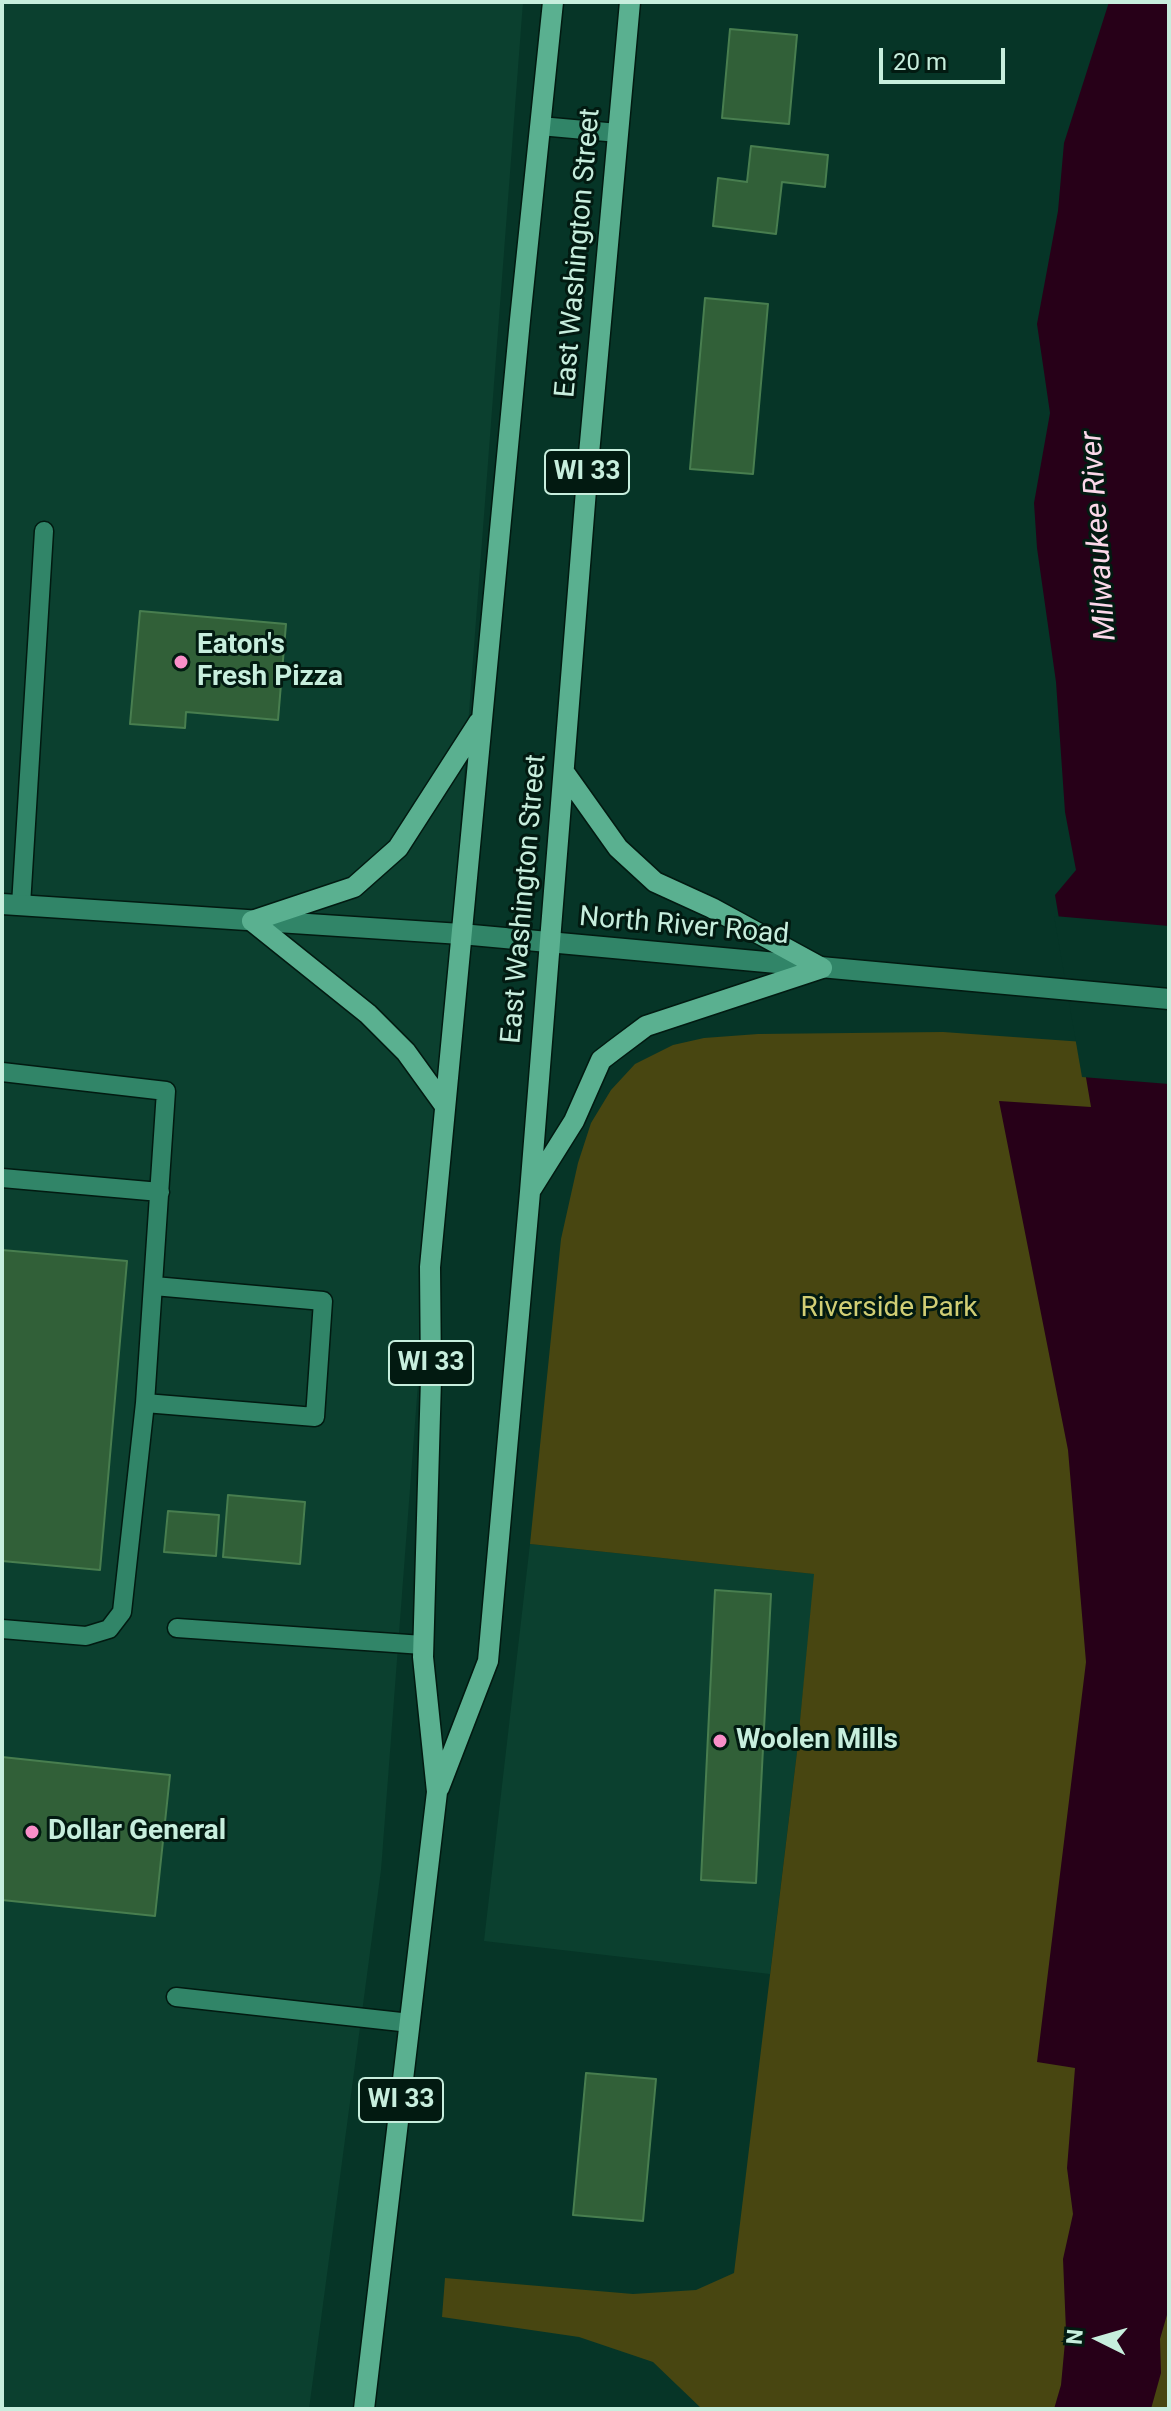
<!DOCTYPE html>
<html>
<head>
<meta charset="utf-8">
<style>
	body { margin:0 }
	#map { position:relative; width:1171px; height:2411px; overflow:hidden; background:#063527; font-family:Roboto,sans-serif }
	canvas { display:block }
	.frame { position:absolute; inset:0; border:4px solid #c7eedd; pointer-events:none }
	.north { position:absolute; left:1059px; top:2299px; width:80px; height:80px; -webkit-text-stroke:6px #021a11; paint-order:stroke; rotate:275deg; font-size:22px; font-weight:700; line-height:32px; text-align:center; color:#c7eedd }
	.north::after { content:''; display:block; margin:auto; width:28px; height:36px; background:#c7eedd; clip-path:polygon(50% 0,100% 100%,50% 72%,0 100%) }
	.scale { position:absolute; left:879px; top:48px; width:126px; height:36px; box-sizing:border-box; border:4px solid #c7eedd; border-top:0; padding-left:10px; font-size:24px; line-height:28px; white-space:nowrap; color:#c7eedd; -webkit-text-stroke:6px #021a11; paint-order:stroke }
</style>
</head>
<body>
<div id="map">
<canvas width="1171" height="2411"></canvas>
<div class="frame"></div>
<div class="north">N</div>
<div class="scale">20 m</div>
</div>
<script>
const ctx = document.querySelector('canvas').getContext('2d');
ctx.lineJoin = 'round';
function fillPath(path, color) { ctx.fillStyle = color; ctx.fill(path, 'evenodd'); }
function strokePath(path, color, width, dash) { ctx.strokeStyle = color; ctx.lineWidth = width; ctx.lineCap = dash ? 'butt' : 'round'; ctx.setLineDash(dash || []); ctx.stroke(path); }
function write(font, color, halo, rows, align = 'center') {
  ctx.font = font + ' Roboto,sans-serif'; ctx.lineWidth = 6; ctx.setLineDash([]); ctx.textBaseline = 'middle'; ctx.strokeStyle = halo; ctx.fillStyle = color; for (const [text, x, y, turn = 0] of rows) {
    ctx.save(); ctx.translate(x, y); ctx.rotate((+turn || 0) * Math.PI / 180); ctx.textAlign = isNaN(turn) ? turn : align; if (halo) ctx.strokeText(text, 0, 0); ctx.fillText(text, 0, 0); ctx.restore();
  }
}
const built = new Path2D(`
	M2 2H523L381 1870 309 2409H2Z
	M530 1544 815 1574 797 1752 770 1974 484 1941Z`);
const green = new Path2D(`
	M943 1032 1169 1048V2409H702L653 2362 579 2337 442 2317 445 2278 633 2294 696 2290 734 2273 797 1752 814 1574 530 1544 561 1239 578 1163 591 1123 611 1090 635 1064 673 1045 704 1038 758 1034Z`);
const water = new Path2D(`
	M1109 2H1169V2308L1160 2339 1161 2373 1151 2409H1054L1061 2385 1066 2331 1063 2259 1073 2214 1067 2168 1075 2068 1037 2062 1086 1662 1068 1450 999 1101 1091 1107 1055 895 1076 870 1065 812 1056 682 1037 548 1034 503 1050 413 1037 324 1058 211 1064 143Z`);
const pier = new Path2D(`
	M1054 916 1169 926V1084L1082 1077Z`);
const building = new Path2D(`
	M730 29 797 35 789 124 722 118Z
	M751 146 828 155 825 187 782 182 776 234 713 226 718 178 747 182Z
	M705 298 768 304 753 474 690 469Z
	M140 611 286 624 278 720 186 712 185 728 130 724Z
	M2 1250 127 1261 100 1570 2 1561Z
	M228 1495 305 1502 300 1564 223 1557Z
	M168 1511 219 1515 216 1556 164 1552Z
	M715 1590 771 1594 756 1883 701 1880Z
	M2 1757 170 1775 155 1916 2 1900Z
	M586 2073 656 2079 643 2221 573 2215Z`);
const service = new Path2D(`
	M540 126 618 133
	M21 905 44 531
	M2 1072 166 1091 145 1403 122 1612 109 1629 86 1636 2 1629
	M2 1178 160 1192
	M145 1403 315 1417 323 1301 154 1286
	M177 1628 423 1645
	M176 1997 410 2023`);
const tertiary = new Path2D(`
	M2 904 461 934 1169 999`);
const primary = new Path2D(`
	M564 772 618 848 655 882 712 908 822 968
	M252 921 354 887 398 848 479 722
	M252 921 368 1014 406 1052 445 1106
	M532 1188 574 1121 601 1060 614 1050 646 1026 822 968
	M439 1788 488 1661 530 1192 588 465 630 2
	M364 2409 437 1792 423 1657 431 1379 430 1267 520 320 553 2`);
const markers = [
	[181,662,8,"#f98fc9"],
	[720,1741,8,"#f98fc9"],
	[32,1832,8,"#f98fc9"]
];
const shields = [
	[587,472,84],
	[431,1363,84],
	[401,2100,84]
];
const shieldNames = [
	["WI 33",587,472],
	["WI 33",431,1363],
	["WI 33",401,2100]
];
const streetNames = [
	["East Washington Street",579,253,-85],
	["East Washington Street",525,899,-85],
	["North River Road",684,927,5]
];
const poiNames = [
	["Eaton's",197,646],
	["Fresh Pizza",197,678],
	["Woolen Mills",736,1741],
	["Dollar General",48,1832]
];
const parkNames = [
	["Riverside Park",889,1309]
];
const waterNames = [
	["Milwaukee River",1100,536,-94]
];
fillPath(built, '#0b402f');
fillPath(green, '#484611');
fillPath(water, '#270018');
fillPath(pier, '#063527');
fillPath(building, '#316038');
strokePath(building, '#487e4f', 2);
strokePath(service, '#021a11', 21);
strokePath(tertiary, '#021a11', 23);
strokePath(primary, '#021a11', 23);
strokePath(service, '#318568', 18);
strokePath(tertiary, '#318568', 20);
strokePath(primary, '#5ab090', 20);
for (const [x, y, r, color] of markers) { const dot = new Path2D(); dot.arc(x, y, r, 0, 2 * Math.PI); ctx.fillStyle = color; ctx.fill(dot); strokePath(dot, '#021a11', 3); }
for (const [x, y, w] of shields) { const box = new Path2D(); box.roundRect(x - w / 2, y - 22, w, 44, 6); ctx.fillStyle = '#021a11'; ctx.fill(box); strokePath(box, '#c7eedd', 2); }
write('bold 26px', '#c7eedd', null, shieldNames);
write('28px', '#c7eedd', '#021a11', streetNames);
write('bold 28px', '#c7eedd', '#021a11', poiNames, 'left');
write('28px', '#d1ce74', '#021a11', parkNames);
write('italic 30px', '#fcd8ea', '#021a11', waterNames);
</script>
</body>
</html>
